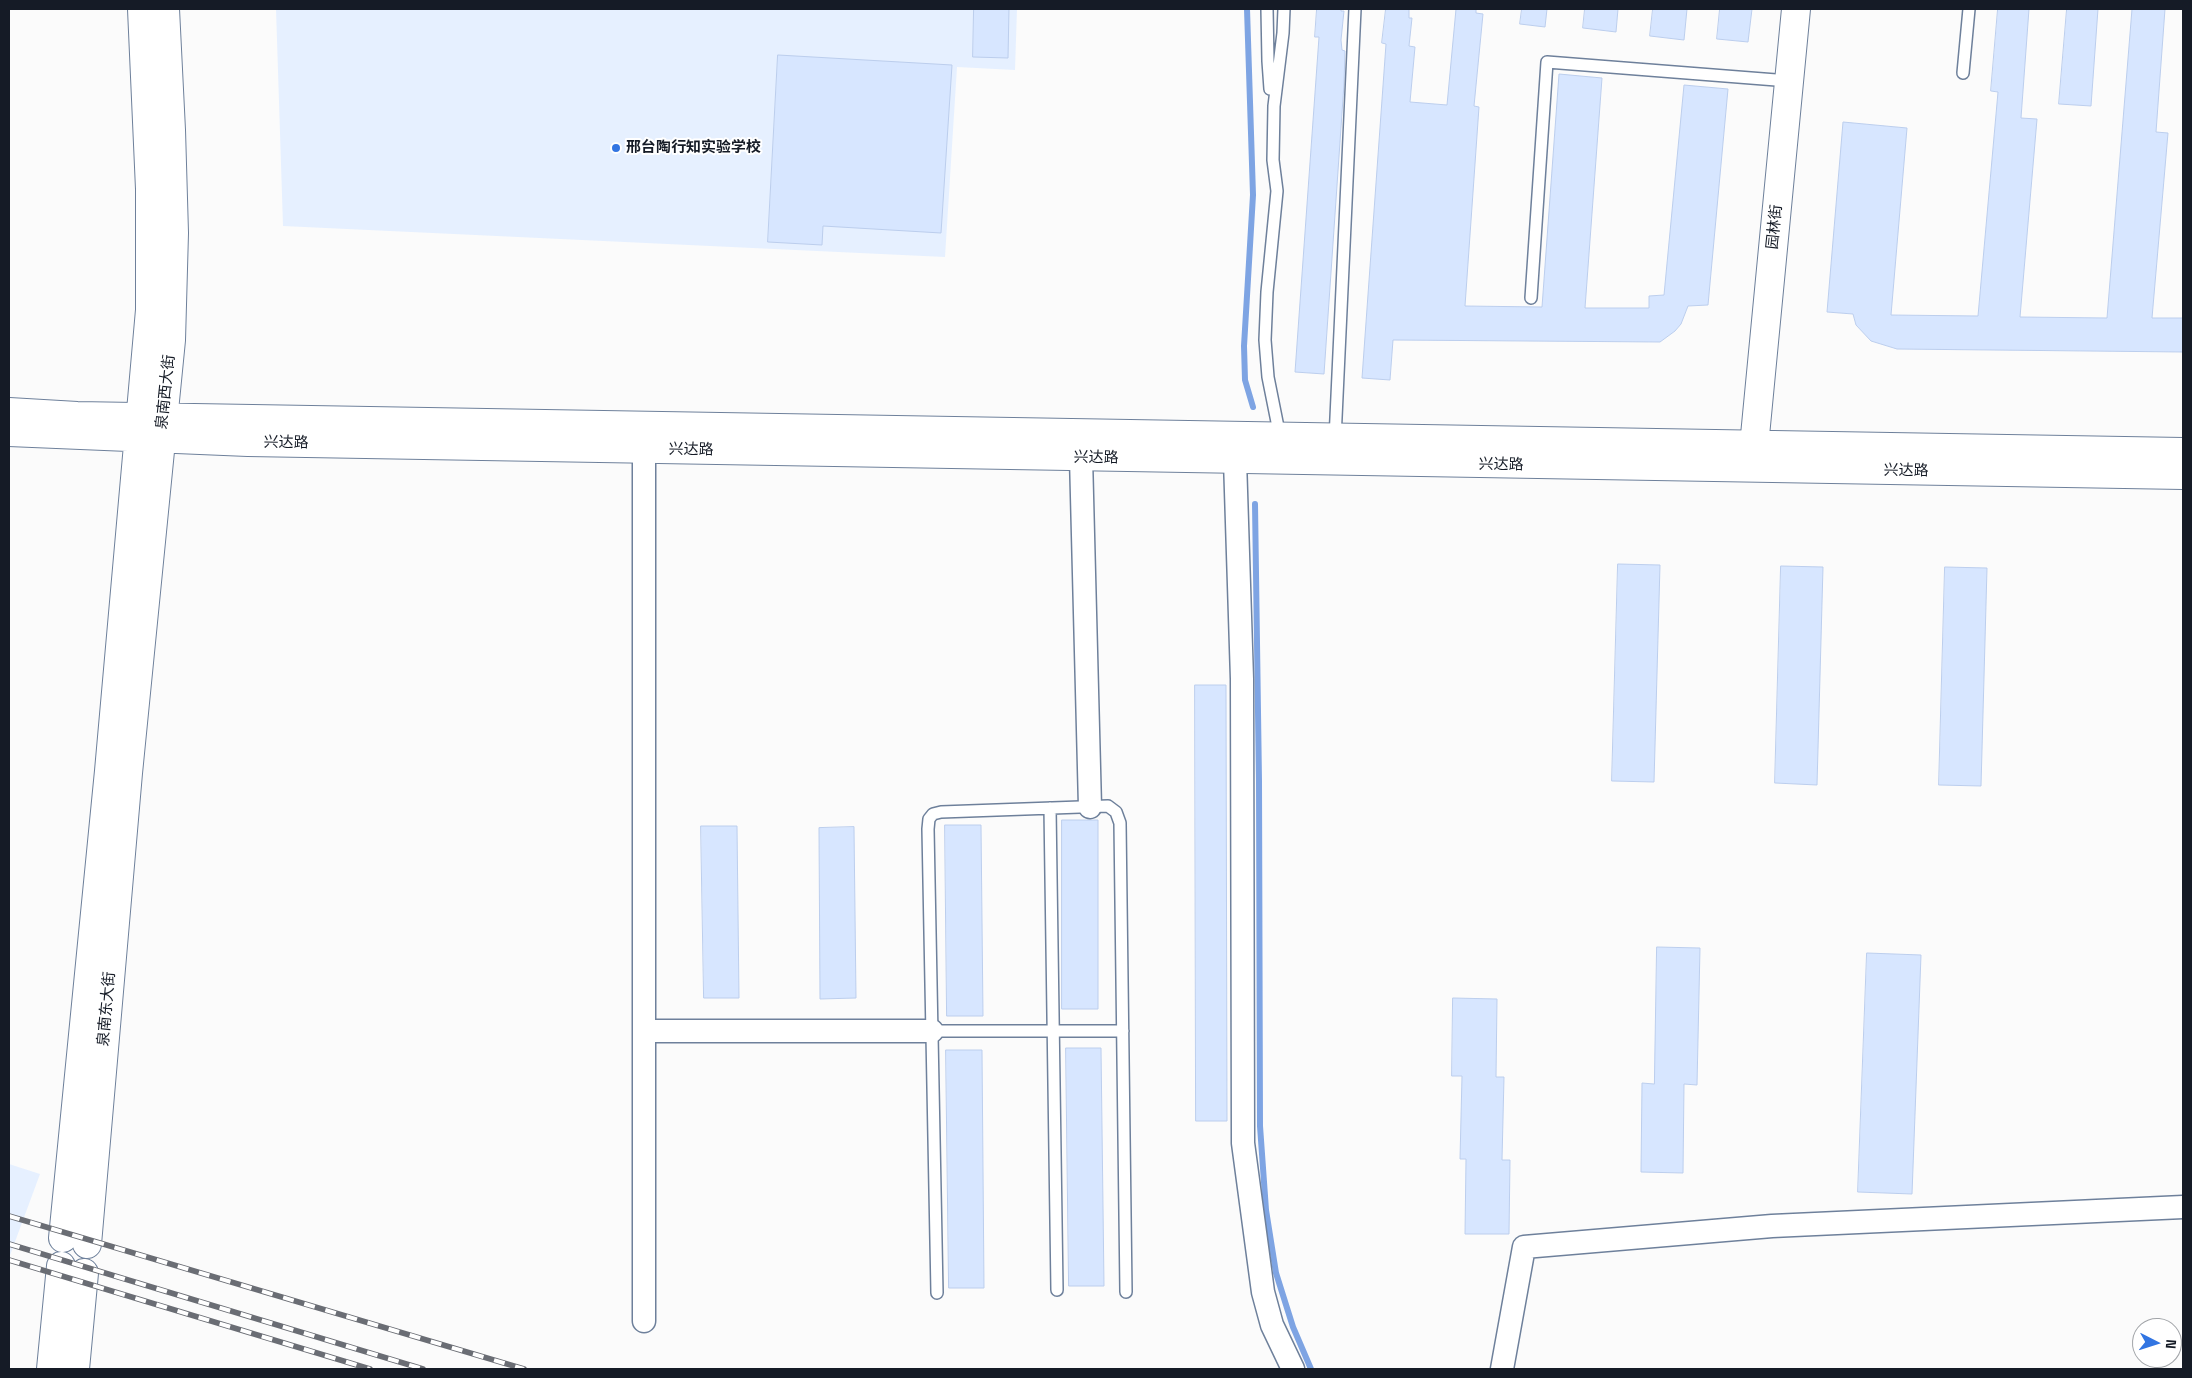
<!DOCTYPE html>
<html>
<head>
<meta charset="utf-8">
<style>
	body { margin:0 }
	#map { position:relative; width:2192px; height:1378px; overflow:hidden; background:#fbfbfb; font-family:"Space Grotesk",sans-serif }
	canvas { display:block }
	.frame { position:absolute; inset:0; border:10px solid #151b26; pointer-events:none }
	.north { position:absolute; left:2132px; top:1318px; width:50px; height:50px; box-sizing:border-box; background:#fff; border:1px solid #a1a4a8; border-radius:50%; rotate:95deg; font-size:14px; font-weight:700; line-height:20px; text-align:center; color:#151b26 }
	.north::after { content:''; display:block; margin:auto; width:18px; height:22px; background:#3275e2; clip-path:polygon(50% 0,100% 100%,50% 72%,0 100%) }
</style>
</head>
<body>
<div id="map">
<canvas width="2192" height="1378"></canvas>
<div class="frame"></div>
<div class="north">N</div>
</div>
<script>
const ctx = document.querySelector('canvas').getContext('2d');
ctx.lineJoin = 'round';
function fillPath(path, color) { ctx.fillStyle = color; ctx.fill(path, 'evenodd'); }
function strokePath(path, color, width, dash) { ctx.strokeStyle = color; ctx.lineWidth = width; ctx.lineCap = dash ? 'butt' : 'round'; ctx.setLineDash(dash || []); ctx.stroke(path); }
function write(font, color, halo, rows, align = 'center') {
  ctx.font = font + ' "Space Grotesk","Noto Sans SC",sans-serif'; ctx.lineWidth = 4; ctx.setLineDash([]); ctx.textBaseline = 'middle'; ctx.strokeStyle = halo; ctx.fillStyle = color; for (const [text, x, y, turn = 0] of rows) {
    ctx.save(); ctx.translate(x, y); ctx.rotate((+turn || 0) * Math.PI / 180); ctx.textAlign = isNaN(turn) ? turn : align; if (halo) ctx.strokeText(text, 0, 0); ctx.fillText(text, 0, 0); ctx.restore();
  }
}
const built = new Path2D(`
	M276 9H1017L1015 70 957 67 945 257 283 226Z
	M9 1164 40 1174 9 1258Z`);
const stream = new Path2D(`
	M1247 9 1253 195 1244 346 1245 380 1253 407
	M1255 504 1259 781 1260 1126 1266 1210 1276 1273 1293 1327 1311 1369`);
const building = new Path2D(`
	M974 9H1009L1008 58 973 57Z
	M1317 9H1341V11H1344L1341 40 1342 50 1345 51 1344 84 1324 374 1295 372 1319 37H1315Z
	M1386 9H1409V18H1412L1409 46 1415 47 1410 102 1447 105 1456 9H1476V13L1483 14 1474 106 1479 107 1465 306 1542 307 1559 74 1602 78 1585 308H1649V296L1664 295 1684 85 1728 89 1708 305 1688 306 1681 324 1675 331 1660 342 1393 340 1390 380 1362 378 1386 44 1382 43Z
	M1522 9H1547L1545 27 1520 24Z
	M1585 9H1618L1616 32 1583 28Z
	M1653 9H1687L1684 40 1650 36Z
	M1720 9H1752L1748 42 1717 39Z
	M1998 9H2029L2021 118 2037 119 2020 317 2107 318 2132 9H2165L2156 132 2168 133 2152 318H2183V352L1897 349 1871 341 1856 325 1853 314 1827 312 1843 122 1907 128 1891 315 1978 316 1998 92 1991 91Z
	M2067 9H2098L2091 106 2059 104Z
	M778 55 952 65 941 233 823 226 822 245 768 242Z
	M1618 564 1660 565 1654 782 1612 781Z
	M1781 566 1823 567 1817 785 1775 783Z
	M1945 567 1987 568 1981 786 1939 785Z
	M1195 685H1226L1227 1121H1196Z
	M1062 820H1098V1009H1062Z
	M945 825H981L983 1016H947Z
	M701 826H737L739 998H704Z
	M854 827 856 998 820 999 819 828Z
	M1657 947 1700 948 1697 1085 1684 1084 1683 1173 1641 1172 1642 1083 1654 1084Z
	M1867 953 1921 955 1912 1194 1858 1192Z
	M1453 998 1497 999 1496 1077H1504L1502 1160H1510L1509 1234H1465L1466 1159H1460L1462 1076H1452Z
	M1066 1048H1101L1104 1286H1069Z
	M946 1050H982L984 1288H949Z`);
const lane = new Path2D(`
	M1267 9 1268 61 1270 89
	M1963 73 1969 9
	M1531 298 1547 62 1789 81
	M1280 437 1268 377 1265 340 1267 292 1277 191 1273 160 1274 106 1283 33 1284 9
	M1335 439 1355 9
	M1050 808 1057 1290
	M932 1031H1123
	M937 1293 928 829 929 819 933 814 941 812 1108 806 1116 812 1120 823 1126 1292`);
const street = new Path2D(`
	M1081 457 1090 807
	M1235 460 1242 679 1243 1143 1263 1292 1272 1325 1293 1369
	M644 1031H932
	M644 1321V449
	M1502 1369 1524 1247 1772 1226 2183 1207`);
const secondary = new Path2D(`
	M9 412 77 416 2183 452
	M9 432 248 442 2183 475
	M1754 446 1796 9
	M63 1238 109 771 150 310V189L142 9
	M87 1244 128 773 171 340 174 233 171 130 165 9
	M51 1369 61 1266
	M75 1369 84 1273`);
const rail = new Path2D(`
	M9 1216 524 1369
	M9 1244 423 1369
	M9 1260 370 1369`);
const markers = [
	[616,148,5,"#3275e2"]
];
const poiNames = [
	["邢台陶行知实验学校",626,148]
];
const streetNames = [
	["园林街",1775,227,-84],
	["泉南西大街",166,392,-84],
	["兴达路",286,443,1],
	["兴达路",691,450,1],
	["兴达路",1096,458,1],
	["兴达路",1501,465,1],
	["兴达路",1906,471,1],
	["泉南东大街",107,1009,-85]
];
fillPath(built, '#e6f0ff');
strokePath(stream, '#7ea4e3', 6);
fillPath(building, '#d7e6ff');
strokePath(building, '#bcceed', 1);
strokePath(lane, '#6e809b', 14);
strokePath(street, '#6e809b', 25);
strokePath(secondary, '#6e809b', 30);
strokePath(lane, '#fff', 11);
strokePath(street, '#fff', 22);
strokePath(secondary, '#fff', 28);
strokePath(rail, '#6a6d74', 5.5);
strokePath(rail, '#fff', 4, [11]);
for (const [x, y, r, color] of markers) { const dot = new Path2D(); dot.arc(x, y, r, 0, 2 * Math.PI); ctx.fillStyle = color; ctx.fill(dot); strokePath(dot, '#fff', 2); }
write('bold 15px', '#151b26', '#fff', poiNames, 'left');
write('15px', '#151b26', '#fff', streetNames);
</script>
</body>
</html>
